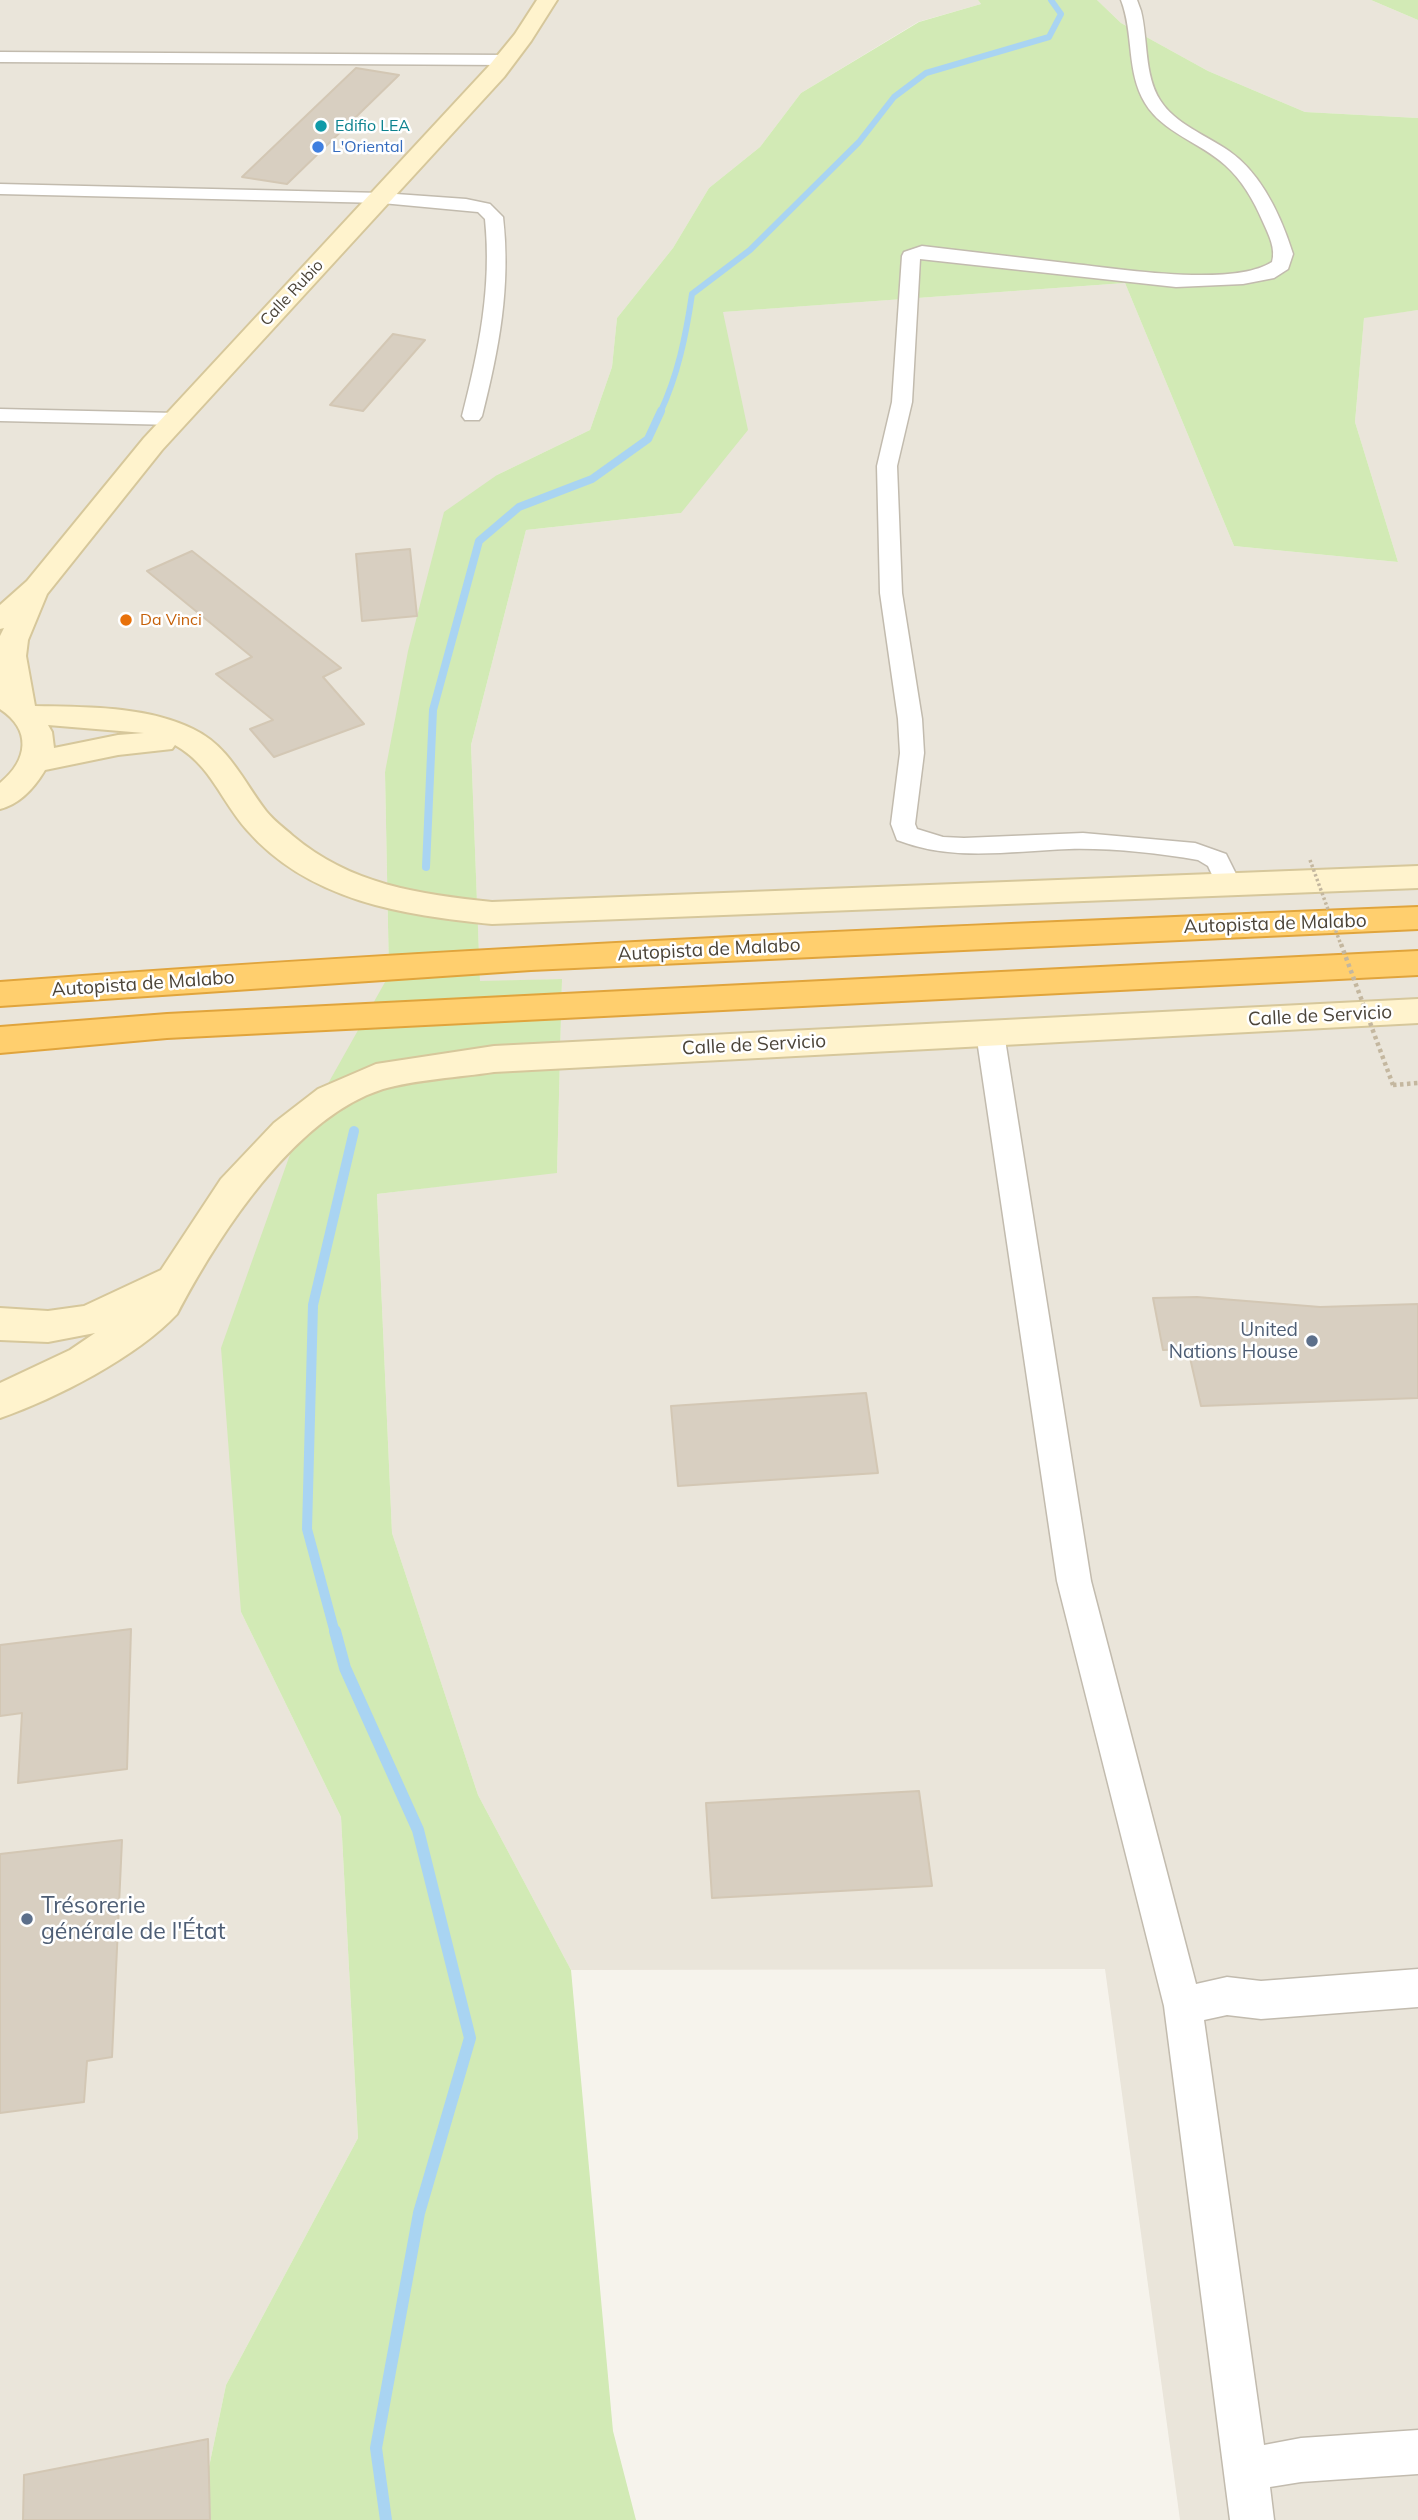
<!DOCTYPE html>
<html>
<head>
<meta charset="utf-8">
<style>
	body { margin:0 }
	canvas { display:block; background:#f6f3ec }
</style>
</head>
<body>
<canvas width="1418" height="2520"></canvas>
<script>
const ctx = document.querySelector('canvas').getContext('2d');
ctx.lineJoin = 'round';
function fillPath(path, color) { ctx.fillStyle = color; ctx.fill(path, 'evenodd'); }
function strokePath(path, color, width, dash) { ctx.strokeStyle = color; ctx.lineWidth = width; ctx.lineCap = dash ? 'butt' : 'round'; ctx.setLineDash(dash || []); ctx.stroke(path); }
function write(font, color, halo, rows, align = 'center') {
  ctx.font = font + ' Mulish,sans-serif'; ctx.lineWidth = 5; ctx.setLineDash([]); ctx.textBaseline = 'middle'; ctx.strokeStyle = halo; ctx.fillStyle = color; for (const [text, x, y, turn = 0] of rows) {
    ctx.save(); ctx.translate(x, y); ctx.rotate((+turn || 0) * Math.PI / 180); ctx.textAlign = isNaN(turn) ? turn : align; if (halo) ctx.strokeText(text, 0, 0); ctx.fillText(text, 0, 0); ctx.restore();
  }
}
const residential = new Path2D(`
	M0 0H978L981 4 918 22 801 93 760 147 709 188 673 248 617 318 612 367 590 430 497 475 385 772 389 975 241 1612 341 1817 358 2138 226 2385 198 2520H0Z
	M1097 0H1371L1418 20V118L1305 112 1208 71 1121 23Z
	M1125 283 1234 546 1398 562 1355 422 1364 317 1418 310V2520H1180L1105 1969 571 1970 478 1795 392 1533 377 1194 557 1172 562 979 480 982 471 745 526 530 681 513 722 312Z`);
const green = new Path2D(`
	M978 0H1097L1121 23 1208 71 1305 112 1418 118V310L1364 318 1355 422 1398 562 1234 546 1125 283 723 312 748 430 681 513 526 530 471 745 480 981 562 979 557 1173 377 1194 392 1533 478 1795 571 1970 613 2431 636 2520H198L226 2385 358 2138 341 1817 241 1612 221 1348 293 1146 389 975 385 772 408 651 444 512 497 475 590 430 612 367 617 318 673 248 709 188 760 147 801 93 919 22 981 4Z
	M1371 0H1418V20Z`);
const streamFar3 = new Path2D(`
	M660 413C678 375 686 335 692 294L750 250 859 142 894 97 926 73 1049 37 1061 14 1051 0`);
const streamFar2 = new Path2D(`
	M426 867 433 710 479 541 519 507 592 479 648 439 661 411`);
const streamFar1 = new Path2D(`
	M335 1633 307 1529 313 1305 354 1131`);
const stream = new Path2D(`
	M335 1631 345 1668 418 1830 470 2038 419 2213 376 2448 386 2520`);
const building = new Path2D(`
	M356 68 399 75 287 184 242 177Z
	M393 334 425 340 363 411 330 405Z
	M410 549 417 616 362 621 356 554Z
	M192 551 341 668 323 677 364 724 274 757 250 729 273 720 216 674 252 657 147 571Z
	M1197 1297 1320 1307 1418 1304V1398L1201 1406 1188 1349 1163 1350 1153 1298Z
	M866 1393 878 1473 678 1486 671 1406Z
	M131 1629 127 1769 18 1783 22 1713 0 1716V1645Z
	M919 1791 932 1886 712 1898 706 1803Z
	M122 1840 112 2057 87 2061 84 2102 0 2113V1854Z
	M208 2439 210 2520H23L24 2475Z`);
const path = new Path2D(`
	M1393 1085 1418 1083`);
const street = new Path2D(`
	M1121 0H1137L1141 11C1148 39 1144 75 1160 100 1175 124 1206 135 1229 151 1262 174 1281 216 1293 254L1288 269 1274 278 1243 284 1176 287 920 259 912 402 897 466 902 593 922 719 924 753 915 824 917 829 943 837 964 838 1083 833 1195 843 1226 854 1241 884 1237 890 1228 893 1219 890 1208 866 1198 860C1156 853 1111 848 1069 849 1009 851 954 862 897 840L891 824 900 753 898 719 880 593 877 466 892 402 902 256 904 252 922 246C970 252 1018 257 1066 263 1115 268 1232 288 1272 262 1276 249 1269 235 1263 222 1254 201 1242 180 1225 165 1200 142 1163 133 1145 103 1126 72 1134 33 1121 0Z
	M0 52 506 55 514 60 506 65 0 62Z
	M0 184 382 193 466 199 490 204 503 217C511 286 499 349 482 416L479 420H465L462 416C479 350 492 287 485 219L478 212 382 203 0 194Z
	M0 409 176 413 183 415 186 419 183 423 176 425 0 421Z
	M990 1023 1000 1026 1004 1033 1091 1581 1196 1984 1227 1977 1261 1981 1418 1969V2007L1261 2019 1227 2015 1204 2020 1264 2445 1301 2438 1418 2430V2474L1301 2482 1270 2487 1274 2520H1230L1164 2006 1057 1581 976 1033 980 1026Z`);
const secondary = new Path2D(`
	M537 0H557L531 41 504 77 162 450 47 594 28 640 26 656 35 706C86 707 146 706 193 729 229 746 243 781 266 811 274 821 284 828 293 836 351 885 419 894 492 902L1418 866V888L492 924C403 915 309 901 247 830 221 801 211 765 175 745L172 749 118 755 45 770C35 787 20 804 0 809V783C28 760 32 730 0 709V636L4 628 0 629V605L27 581 144 438 488 67 515 34ZM48 725 144 733 118 735 54 748 52 732Z
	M1418 999V1023L494 1072C461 1077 413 1080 383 1089 294 1117 218 1236 177 1314 137 1357 55 1399 0 1418V1383L70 1350 95 1333 48 1342 0 1340V1308L48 1311 84 1306 161 1270 221 1179 274 1123 318 1089 376 1064 494 1046Z`);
const highway = new Path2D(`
	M1418 907V929L531 970 0 1006V982C472 946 945 926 1418 907Z
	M1418 951V975L167 1038 0 1053V1027L167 1014Z`);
const pathBridgeFar1 = new Path2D(`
	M1310 860 1341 945`);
const pathBridge = new Path2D(`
	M1341 944 1393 1085`);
const markers = [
	[321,126,7,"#0f9aa8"],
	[318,147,7,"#3f7fe0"],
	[126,620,7,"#e8710a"],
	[1312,1341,7,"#5c6f8a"],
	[27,1919,7,"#5c6f8a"]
];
const farCulturenames = [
	["Edifio LEA",335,126]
];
const farShopnames = [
	["L'Oriental",332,147]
];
const farStreetnames = [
	["Calle Rubio",292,293,-47]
];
const farFoodnames = [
	["Da Vinci",140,620]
];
const streetNames = [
	["Autopista de Malabo",1275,924,-2],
	["Autopista de Malabo",709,950,-3],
	["Autopista de Malabo",143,984,-4],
	["Calle de Servicio",1320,1016,-3],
	["Calle de Servicio",754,1045,-3]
];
const serviceNames = [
	["United",1298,1330],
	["Nations House",1298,1352]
];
const nearServicenames = [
	["Trésorerie",41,1906],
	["générale de l'État",41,1932]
];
fillPath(residential, '#eae5da');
fillPath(green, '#d2eab5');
strokePath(streamFar3, '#a9d4f2', 6);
strokePath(streamFar2, '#a9d4f2', 8);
strokePath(streamFar1, '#a9d4f2', 10);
strokePath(stream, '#a9d4f2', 12);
fillPath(building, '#d8cfc1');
strokePath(building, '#d3c7b4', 2);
strokePath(street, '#c2bbae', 3);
strokePath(secondary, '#d6c79b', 4);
strokePath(highway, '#e0a43c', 4);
strokePath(path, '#c4b79f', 4.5, [3.5, 3.5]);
fillPath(street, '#fff');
fillPath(secondary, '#fff3cd');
fillPath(highway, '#ffcf6e');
strokePath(pathBridgeFar1, '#c4b79f', 3.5, [2.5, 2.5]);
strokePath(pathBridge, '#c4b79f', 4.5, [3.5, 3.5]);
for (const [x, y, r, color] of markers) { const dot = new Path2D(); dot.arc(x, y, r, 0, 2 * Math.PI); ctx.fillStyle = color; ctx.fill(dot); strokePath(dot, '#fff', 2.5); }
write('16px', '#0d838f', '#fff', farCulturenames, 'left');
write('16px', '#366cbe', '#fff', farShopnames, 'left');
write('16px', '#4b4439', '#fff', farStreetnames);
write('16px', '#c56008', '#fff', farFoodnames, 'left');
write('19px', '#4b4439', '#fff', streetNames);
write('19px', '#4e5e75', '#fff', serviceNames, 'right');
write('23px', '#4e5e75', '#fff', nearServicenames, 'left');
</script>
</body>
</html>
